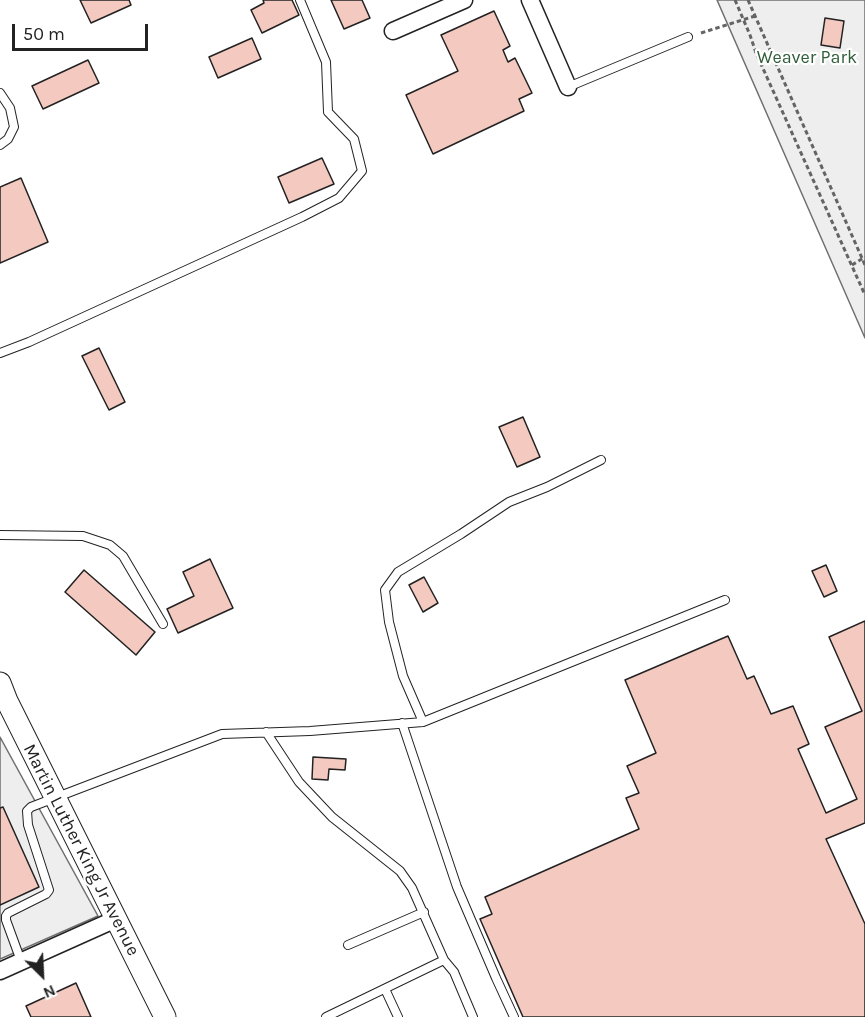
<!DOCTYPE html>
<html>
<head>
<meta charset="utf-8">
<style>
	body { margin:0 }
	#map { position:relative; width:865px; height:1017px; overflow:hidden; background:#fff; font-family:Karla,sans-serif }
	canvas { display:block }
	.north { position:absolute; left:12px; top:945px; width:60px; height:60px; -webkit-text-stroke:4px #fff; paint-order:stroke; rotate:156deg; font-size:16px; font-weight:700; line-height:24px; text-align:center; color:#222 }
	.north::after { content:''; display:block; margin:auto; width:21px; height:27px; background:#222; clip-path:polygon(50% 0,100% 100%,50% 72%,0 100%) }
	.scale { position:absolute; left:12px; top:24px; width:136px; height:27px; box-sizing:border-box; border:3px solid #222; border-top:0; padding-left:8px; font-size:18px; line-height:21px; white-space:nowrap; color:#222; -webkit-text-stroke:4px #fff; paint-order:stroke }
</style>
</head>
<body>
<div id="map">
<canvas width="865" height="1017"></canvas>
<div class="north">N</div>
<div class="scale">50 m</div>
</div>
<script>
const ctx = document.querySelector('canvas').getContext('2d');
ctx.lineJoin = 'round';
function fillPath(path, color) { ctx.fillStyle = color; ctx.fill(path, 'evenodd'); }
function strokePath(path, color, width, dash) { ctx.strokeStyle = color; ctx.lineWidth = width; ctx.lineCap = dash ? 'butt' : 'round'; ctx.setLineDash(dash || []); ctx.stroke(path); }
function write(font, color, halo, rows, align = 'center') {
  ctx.font = font + ' Karla,sans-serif'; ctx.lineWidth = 4.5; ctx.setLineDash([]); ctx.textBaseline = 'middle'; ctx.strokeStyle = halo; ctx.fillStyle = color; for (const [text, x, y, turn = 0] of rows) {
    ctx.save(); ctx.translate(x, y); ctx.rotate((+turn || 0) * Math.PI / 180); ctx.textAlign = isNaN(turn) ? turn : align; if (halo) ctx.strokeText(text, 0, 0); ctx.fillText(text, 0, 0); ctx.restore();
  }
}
const green = new Path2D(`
	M717 0H865V338Z
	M0 737 98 916 0 959Z`);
const building = new Path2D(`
	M80 0H129L131 5 91 23Z
	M263 0H292L299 15 262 33 251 10 264 3Z
	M331 0H362L370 18 344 29Z
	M494 11 510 46 503 50 508 62 515 58 532 93 519 99 524 111 433 154 406 95 458 71 441 35Z
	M825 18 844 21 840 48 821 45Z
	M252 38 261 59 218 78 209 57Z
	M88 60 99 83 43 109 32 86Z
	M322 158 334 184 289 203 278 177Z
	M21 178 48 242 0 263V187Z
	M99 348 125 402 109 410 82 356Z
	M523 417 540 457 517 467 499 427Z
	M210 559 233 608 178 633 167 609 194 596 183 572Z
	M826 565 837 591 824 597 812 571Z
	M84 570 155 632 136 655 65 592Z
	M424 577 438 603 423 612 409 585Z
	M865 621V823L826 839 865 924V1017H523L480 919 492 914 485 897 639 829 626 798 639 793 627 766 656 753 625 680 728 636 747 679 754 676 771 714 793 706 809 744 798 749 826 813 857 799 825 727 862 711 829 637Z
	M313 757 346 759 345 770 329 769 328 780 312 779Z
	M3 807 39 887 0 905V808Z
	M76 983 91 1017H31L26 1006Z`);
const path = new Path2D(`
	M735 0 750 35 756 53 865 295
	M748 0 865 265
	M701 33 755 16
	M852 265 865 257`);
const service = new Path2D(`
	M568 87 688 37
	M0 93 10 108 14 127 8 139 0 145
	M0 353 29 342 302 217 339 198 362 171 354 139 328 112 326 62 300 0
	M0 535 83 536 110 545 123 556 163 624
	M423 722 403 676 389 622 385 590 398 572 461 534 509 502 547 487 601 460
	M402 723 457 887 496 978 514 1017
	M266 732 299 782 332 817 400 871 412 888 444 960
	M348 945 424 912
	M21 961 6 920V916L8 913 46 894 49 890 28 825 27 811 31 807 222 734 310 731 423 722 725 600
	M385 989 398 1017
	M326 1017 444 960 454 972 473 1017`);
const minor = new Path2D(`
	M530 0 568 87
	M393 31 464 0
	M0 971 116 919`);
const tertiary = new Path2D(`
	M0 683 7 701 165 1017`);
const parkNames = [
	["Weaver Park",807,58]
];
const streetNames = [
	["Martin Luther King Jr Avenue",81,850,63]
];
fillPath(green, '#eee');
strokePath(green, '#6f6f6f', 1.5);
fillPath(building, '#f3c9c0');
strokePath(building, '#222', 1.5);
strokePath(service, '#222', 10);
strokePath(minor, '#222', 19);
strokePath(tertiary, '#222', 23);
strokePath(path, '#646464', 3, [4.5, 3]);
strokePath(service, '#fff', 8);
strokePath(minor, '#fff', 16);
strokePath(tertiary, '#fff', 21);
write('18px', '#2f5e38', '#fff', parkNames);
write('18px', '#222', '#fff', streetNames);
</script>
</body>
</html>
